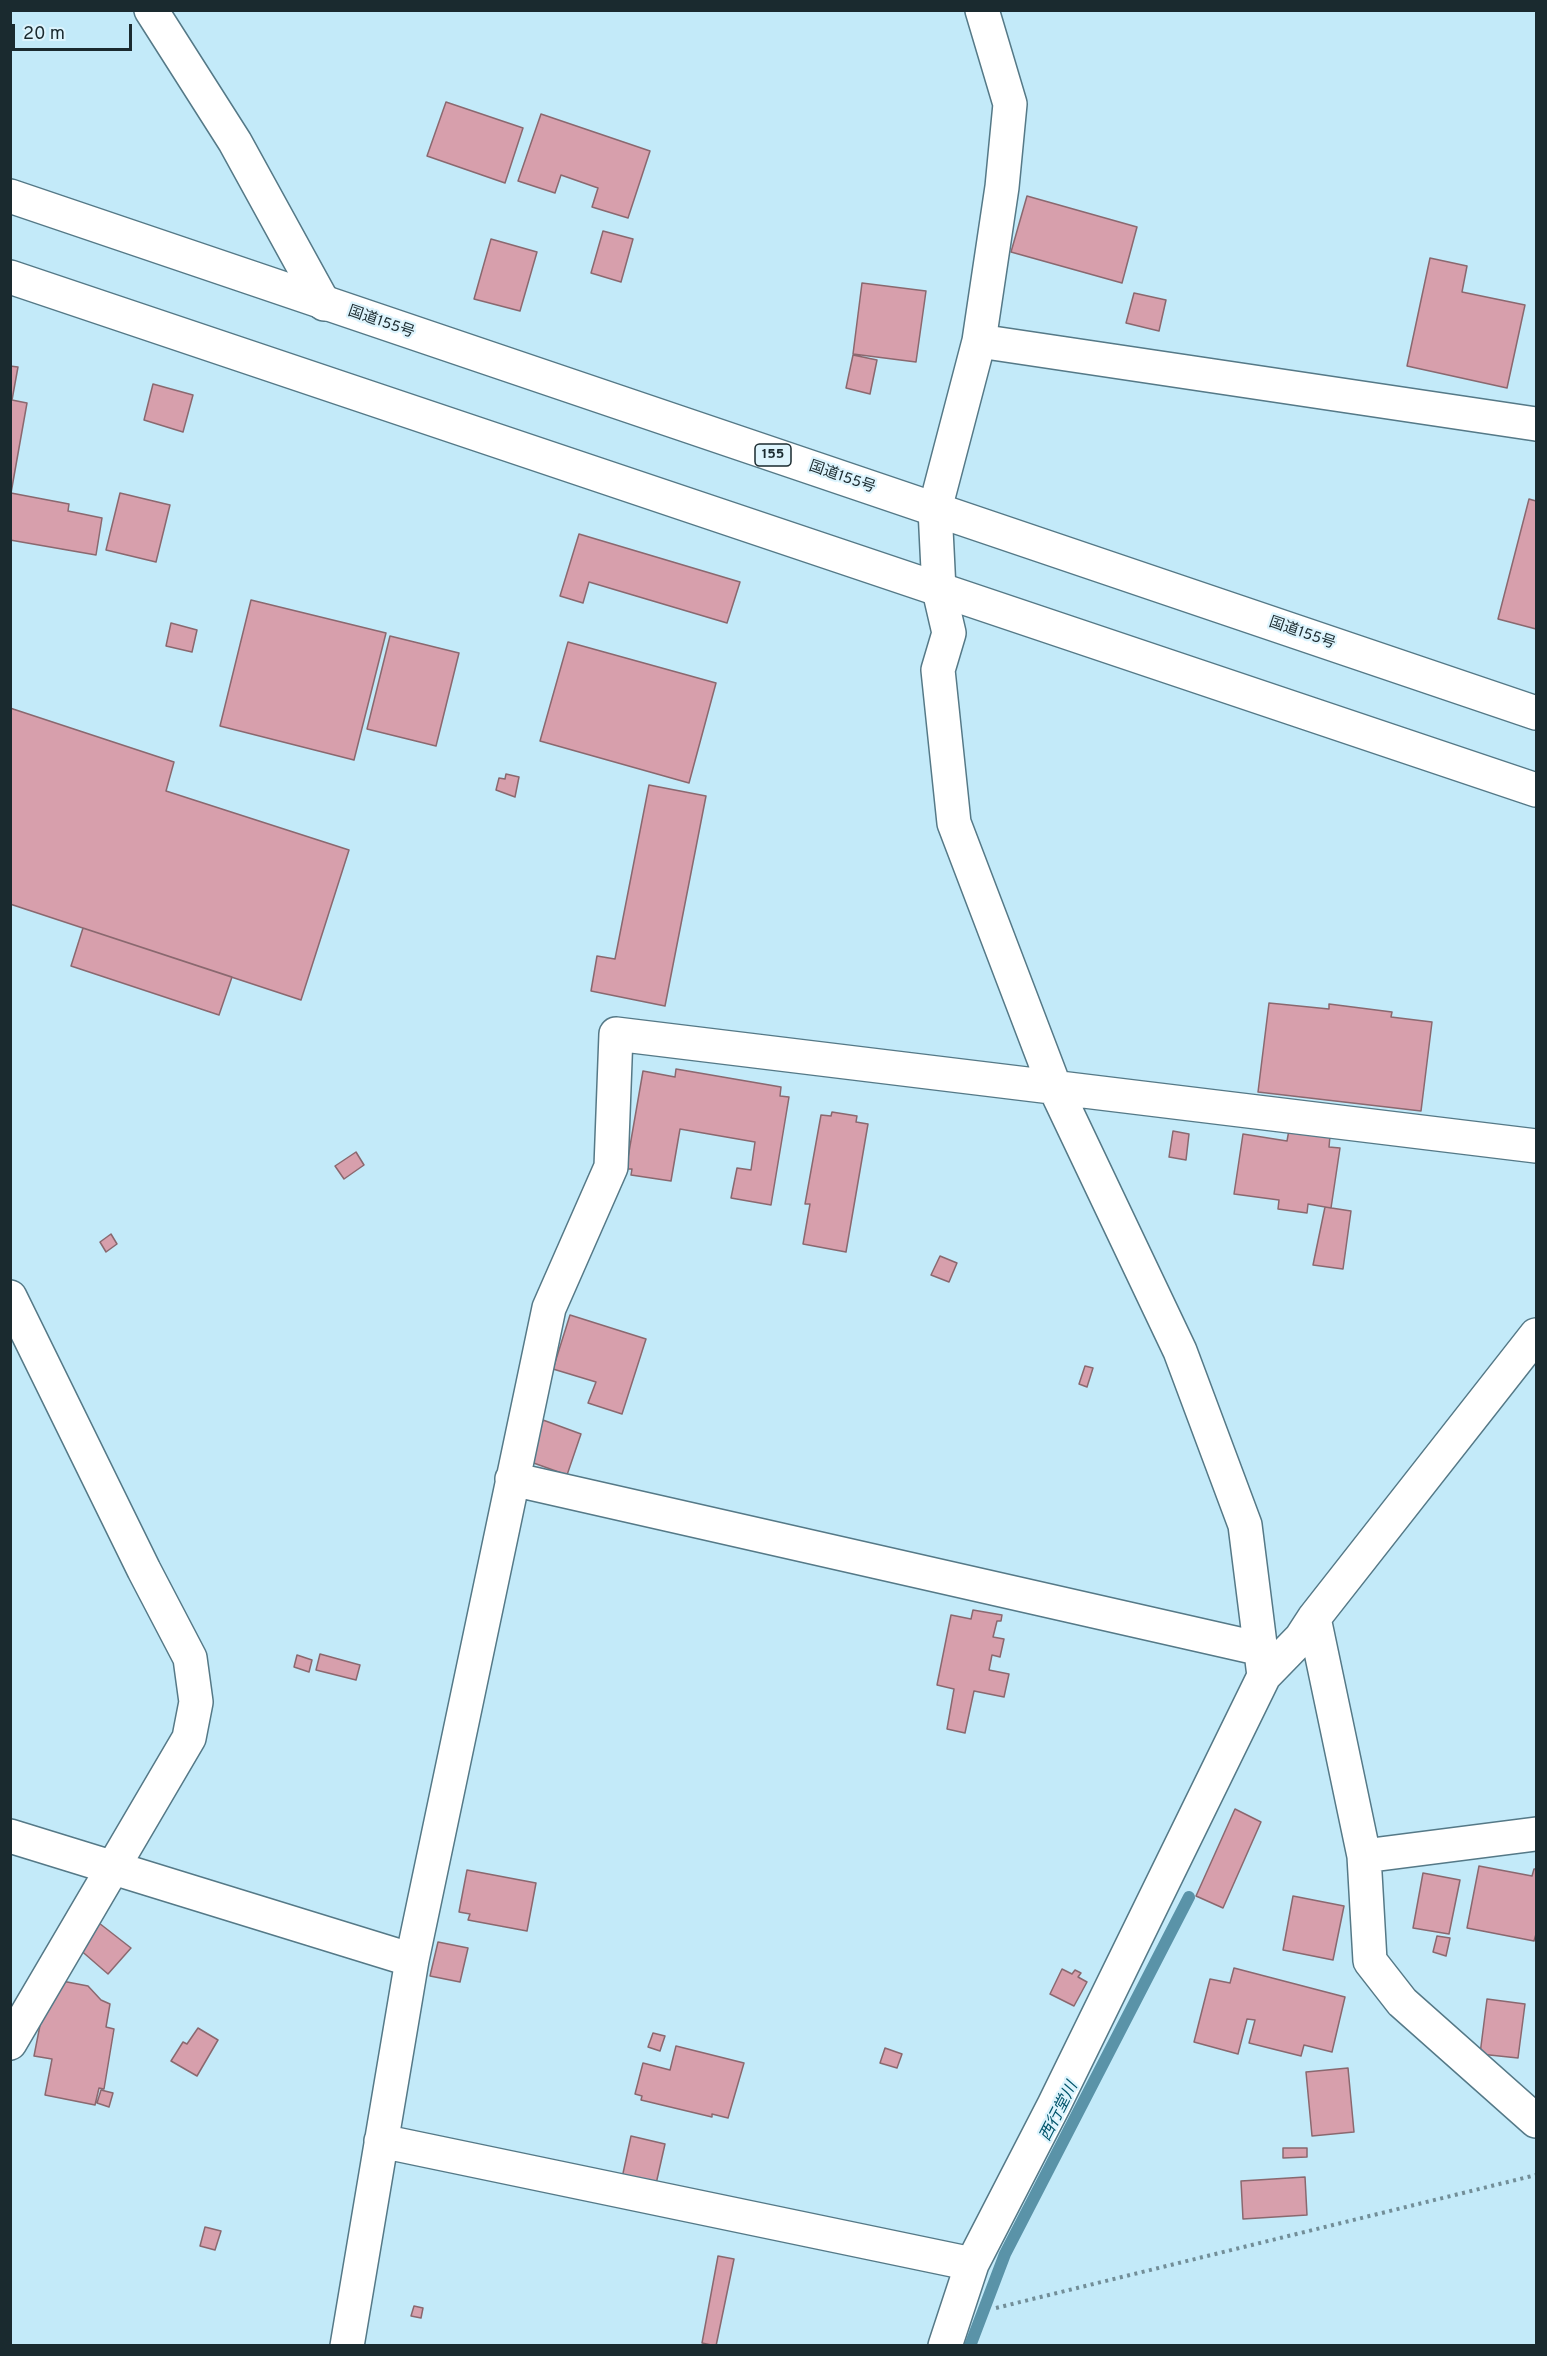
<!DOCTYPE html>
<html>
<head>
<meta charset="utf-8">
<style>
	body { margin:0 }
	#map { position:relative; width:1547px; height:2356px; overflow:hidden; background:#c3eaf9; font-family:Overpass,sans-serif }
	canvas { display:block }
	.frame { position:absolute; inset:0; border:12px solid #1a2a2f; pointer-events:none }
	.scale { position:absolute; left:12px; top:24px; width:120px; height:27px; box-sizing:border-box; border:3px solid #1a2a2f; border-top:0; padding-left:8px; font-size:18px; line-height:21px; white-space:nowrap; color:#1a2a2f; -webkit-text-stroke:4px #ddf4fd; paint-order:stroke }
</style>
</head>
<body>
<div id="map">
<canvas width="1547" height="2356"></canvas>
<div class="frame"></div>
<div class="scale">20 m</div>
</div>
<script>
const ctx = document.querySelector('canvas').getContext('2d');
ctx.lineJoin = 'round';
function strokePath(path, color, width, dash) { ctx.strokeStyle = color; ctx.lineWidth = width; ctx.lineCap = dash ? 'butt' : 'round'; ctx.setLineDash(dash || []); ctx.stroke(path); }
function fillPath(path, color) { ctx.fillStyle = color; ctx.fill(path, 'evenodd'); }
function write(font, color, halo, rows, align = 'center') {
  ctx.font = font + ' Overpass,"Noto Sans JP",sans-serif'; ctx.lineWidth = 4.5; ctx.setLineDash([]); ctx.textBaseline = 'middle'; ctx.strokeStyle = halo; ctx.fillStyle = color; for (const [text, x, y, turn = 0] of rows) {
    ctx.save(); ctx.translate(x, y); ctx.rotate((+turn || 0) * Math.PI / 180); ctx.textAlign = isNaN(turn) ? turn : align; if (halo) ctx.strokeText(text, 0, 0); ctx.fillText(text, 0, 0); ctx.restore();
  }
}
const stream = new Path2D(`
	M970 2346 1005 2254 1189 1897`);
const building = new Path2D(`
	M446 102 523 128 505 183 427 156Z
	M541 114 650 151 628 218 592 207 598 188 561 175 555 193 518 181Z
	M1027 196 1137 227 1122 283 1011 252Z
	M603 231 633 239 621 282 591 273Z
	M491 239 537 252 520 311 474 299Z
	M1430 258 1467 266 1462 292 1525 305 1507 388 1407 366Z
	M862 283 926 291 916 362 853 354Z
	M1134 293 1166 300 1159 331 1126 323Z
	M853 355 877 360 870 394 846 388Z
	M10 366 18 367 12 400 27 403 11 493 69 504 68 511 102 518 96 555 10 540Z
	M153 384 193 395 183 432 144 420Z
	M120 493 170 505 156 562 106 550Z
	M1529 499 1536 501V629L1498 619Z
	M579 534 740 582 727 623 589 582 583 603 560 596Z
	M251 600 386 633 354 760 220 726Z
	M171 623 197 630 192 652 166 646Z
	M390 636 459 653 436 746 367 729Z
	M568 642 716 683 689 783 540 741Z
	M10 708 174 762 166 791 349 850 301 1000 10 904Z
	M506 774 519 777 515 797 496 790 499 778 505 779Z
	M649 785 706 796 665 1006 591 991 597 956 615 959Z
	M83 928 232 977 219 1015 71 966Z
	M1269 1003 1329 1009V1004L1392 1012 1391 1017 1432 1022 1421 1111 1258 1092Z
	M676 1069 781 1087 780 1096 789 1097 771 1205 731 1198 737 1168 751 1170 755 1142 680 1129 671 1181 631 1175 632 1169H626L643 1071 675 1077Z
	M832 1112 857 1116 856 1122 868 1124 846 1252 803 1244 810 1204H805L821 1115 831 1116Z
	M1289 1130 1330 1136 1329 1147 1340 1148 1331 1208 1308 1204 1307 1213 1278 1209 1279 1200 1234 1194 1243 1134 1287 1141Z
	M1173 1131 1189 1134 1186 1160 1169 1157Z
	M356 1152 364 1165 344 1179 335 1166Z
	M1325 1207 1351 1211 1343 1269 1313 1265Z
	M111 1234 117 1244 106 1252 100 1242Z
	M940 1256 957 1263 949 1282 931 1275Z
	M570 1315 646 1339 622 1414 588 1403 596 1382 553 1369Z
	M1085 1366 1093 1368 1087 1387 1079 1384Z
	M543 1420 581 1434 567 1475 528 1461Z
	M973 1610 1002 1615 1001 1621H997L993 1637 1004 1639 1000 1657 992 1655 989 1670 1009 1674 1004 1697 974 1691 965 1733 947 1729 954 1689 937 1685 951 1615 971 1619Z
	M320 1654 360 1665 356 1680 316 1670Z
	M297 1655 312 1660 309 1672 294 1667Z
	M1235 1809 1261 1822 1223 1908 1196 1896Z
	M1479 1866 1532 1876 1534 1869H1536V1934L1534 1941 1467 1928Z
	M467 1870 536 1883 527 1931 468 1920 470 1914 459 1912Z
	M1423 1873 1460 1880 1449 1934 1413 1928Z
	M1293 1896 1344 1906 1333 1960 1283 1950Z
	M99 1923 131 1948 108 1974 78 1948Z
	M1437 1936 1450 1938 1446 1956 1433 1952Z
	M438 1942 468 1948 460 1982 430 1976Z
	M1234 1968 1345 1997 1332 2052 1304 2045 1301 2056 1249 2043 1255 2020 1247 2019 1238 2054 1194 2042 1210 1979 1230 1983Z
	M1062 1969 1072 1974 1075 1970 1081 1973 1078 1977 1087 1982 1074 2006 1050 1994Z
	M62 1981 88 1986 101 2000 110 2004 106 2027 114 2029 104 2089 99 2088 95 2105 45 2095 52 2059 34 2056 42 2015Z
	M1487 1999 1525 2004 1518 2058 1480 2054Z
	M198 2028 218 2040 197 2076 171 2061 183 2042 187 2044Z
	M653 2033 665 2036 660 2051 648 2047Z
	M676 2046 744 2063 728 2118 712 2114V2117L641 2100 642 2096 635 2094 643 2063 670 2070Z
	M885 2048 902 2054 897 2068 880 2063Z
	M1348 2068 1354 2132 1312 2136 1306 2072Z
	M101 2090 113 2093 109 2107 97 2103Z
	M631 2136 665 2144 656 2184 622 2178Z
	M1283 2148H1307V2157L1283 2158Z
	M1305 2177 1307 2215 1243 2219 1241 2181Z
	M205 2227 221 2231 215 2250 200 2246Z
	M718 2256 734 2259 716 2346 702 2343Z
	M414 2306 423 2308 421 2318 411 2316Z`);
const path = new Path2D(`
	M996 2308 1536 2175`);
const street = new Path2D(`
	M151 10 235 142 324 304
	M982 10 1010 104 1002 187 979 341 935 509 939 590 949 633 938 670 954 823 1055 1088 1180 1351 1245 1525 1264 1676
	M979 341 1536 424
	M10 1297 144 1570 190 1658 196 1702 189 1738 10 2043
	M512 1479 1261 1649
	M1314 1618 1364 1856 1370 1961 1402 2002 1536 2121
	M10 1836 412 1960
	M1364 1856 1536 1834
	M381 2141 972 2264
	M347 2346 412 1960 549 1308 611 1167 616 1034 1536 1146
	M945 2346 972 2264 1054 2105 1264 1676 1301 1638 1314 1618 1536 1335`);
const highway = new Path2D(`
	M10 196 1536 713
	M10 277 1536 790`);
const shields = [
	[773,455,36]
];
const shieldNames = [
	["155",773,455]
];
const streetNames = [
	["国道155号",381,323,19],
	["国道155号",842,478,19],
	["国道155号",1302,634,19]
];
const waterNames = [
	["西行堂川",1060,2112,-63]
];
strokePath(stream, '#5a93a8', 12);
fillPath(building, '#d79fac');
strokePath(building, '#8a686f', 1.5);
strokePath(street, '#557987', 36);
strokePath(highway, '#557987', 36);
strokePath(path, '#728e98', 4, [3, 4.5]);
strokePath(street, '#fff', 33);
strokePath(highway, '#fff', 33);
for (const [x, y, w] of shields) { const box = new Path2D(); box.roundRect(x - w / 2, y - 11, w, 22, 4.5); ctx.fillStyle = '#ddf4fd'; ctx.fill(box); strokePath(box, '#1a2a2f', 1.5); }
write('bold 14px', '#1a2a2f', null, shieldNames);
write('15px', '#1a2a2f', '#ddf4fd', streetNames);
write('italic 16px', '#00546a', '#ddf4fd', waterNames);
</script>
</body>
</html>
